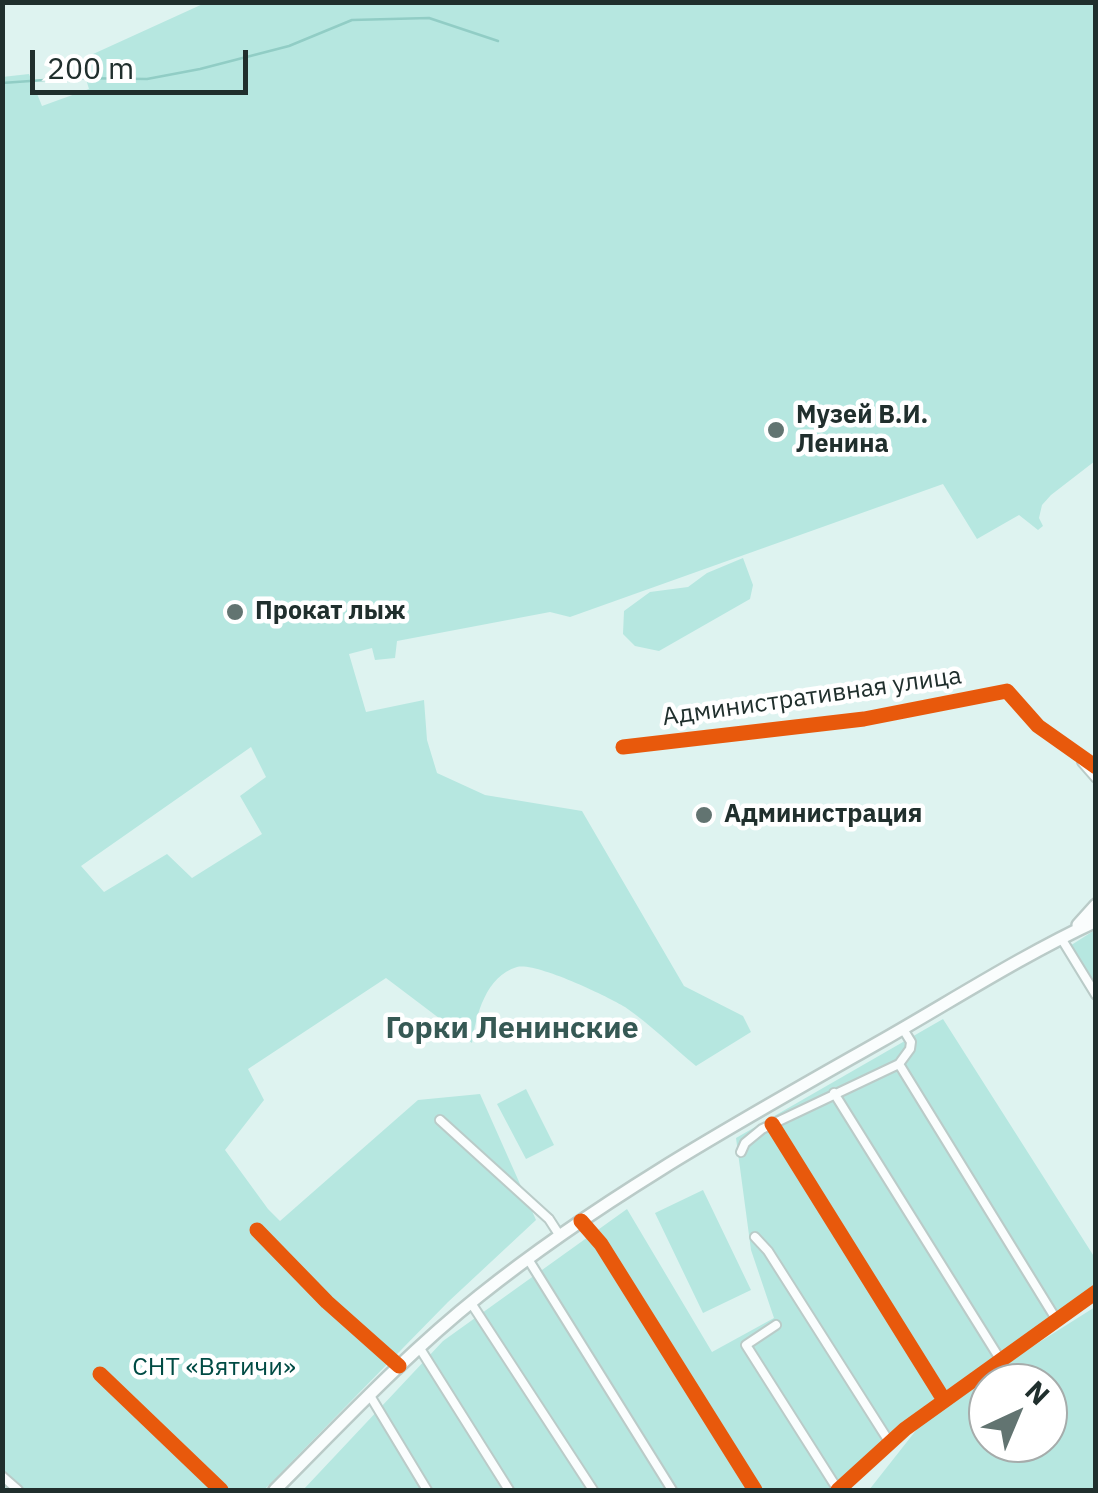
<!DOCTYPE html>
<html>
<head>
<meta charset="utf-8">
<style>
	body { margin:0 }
	#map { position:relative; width:1098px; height:1493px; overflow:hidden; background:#def3f0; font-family:"IBM Plex Sans",sans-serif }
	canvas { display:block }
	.frame { position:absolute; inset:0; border:5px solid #202f2d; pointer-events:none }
	.north { position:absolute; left:968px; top:1363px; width:100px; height:100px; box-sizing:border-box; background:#fff; border:2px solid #a6acab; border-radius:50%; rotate:44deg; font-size:28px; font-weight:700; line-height:40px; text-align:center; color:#202f2d }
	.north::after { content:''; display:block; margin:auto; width:35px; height:45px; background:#627471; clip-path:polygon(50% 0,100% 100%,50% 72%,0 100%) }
	.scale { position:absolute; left:30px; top:50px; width:218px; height:45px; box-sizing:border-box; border:5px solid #202f2d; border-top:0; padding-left:12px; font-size:30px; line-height:35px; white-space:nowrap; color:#202f2d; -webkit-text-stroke:8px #fff; paint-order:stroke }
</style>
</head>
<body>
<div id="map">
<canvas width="1098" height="1493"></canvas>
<div class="frame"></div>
<div class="north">N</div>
<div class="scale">200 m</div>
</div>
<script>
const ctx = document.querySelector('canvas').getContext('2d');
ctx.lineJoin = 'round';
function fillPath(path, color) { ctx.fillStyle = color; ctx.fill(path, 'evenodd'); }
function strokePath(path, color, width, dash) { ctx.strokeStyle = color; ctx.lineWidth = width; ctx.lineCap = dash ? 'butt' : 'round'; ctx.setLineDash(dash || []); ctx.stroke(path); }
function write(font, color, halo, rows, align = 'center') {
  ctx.font = font + ' "IBM Plex Sans",sans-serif'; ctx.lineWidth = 9; ctx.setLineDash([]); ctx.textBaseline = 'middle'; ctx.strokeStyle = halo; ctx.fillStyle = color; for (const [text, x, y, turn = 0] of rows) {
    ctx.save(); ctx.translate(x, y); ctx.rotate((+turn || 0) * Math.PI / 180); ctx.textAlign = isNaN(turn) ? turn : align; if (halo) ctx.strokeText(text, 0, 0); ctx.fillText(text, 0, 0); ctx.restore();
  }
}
const green = new Path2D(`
	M205 3H1095V461L1051 495 1042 505 1039 518 1043 526 1038 530 1019 515 977 539 943 484 570 617 550 612 397 641 395 658 375 660 372 648 349 654 366 712 424 700 427 740 437 773 485 795 582 811 684 986 743 1016 751 1032 696 1066C673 1047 650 1024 625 1007 607 996 536 962 517 967 486 976 476 1015 472 1043L386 978 248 1069 264 1100 225 1150 268 1209 280 1221 418 1100 480 1094 536 1220 448 1302 264 1490H3L2 77 29 74 42 106 89 89 80 60ZM251 747 266 777 240 796 262 834 192 878 167 854 104 892 81 866Z
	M743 558 753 585 750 599 659 651 635 646 623 634 624 611 650 592 688 587 707 573Z
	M1095 930V1001L1065 949Z
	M943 1019 1095 1258V1286L918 1411 830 1490H303L443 1341 627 1209 712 1352 774 1318 751 1250 736 1138Z
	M526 1089 554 1145 526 1159 497 1104Z
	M703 1190 751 1290 703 1313 655 1213Z
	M1095 1307V1490H869L932 1410ZM988 1383H1048V1443H988Z`);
const stream = new Path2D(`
	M2 83 73 78 147 79 200 69 289 46 352 20 429 18 498 41`);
const minor = new Path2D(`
	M623 747 864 719 1007 691 1038 726 1096 767
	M1082 762 1096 778
	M1061 938 1096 995
	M899 1064 1056 1319
	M834 1093 1000 1359
	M440 1120 549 1219 560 1236
	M772 1124 944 1400
	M741 1152 745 1143 762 1129 899 1064 910 1049 911 1042 903 1029
	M581 1221 601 1244 755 1490
	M257 1230 327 1302 399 1366
	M755 1237 768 1251 890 1443
	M528 1259 672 1490
	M471 1303 593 1490
	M776 1325 746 1345 838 1490
	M419 1347 509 1490
	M100 1374 221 1490
	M369 1394 427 1490
	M2 1476 18 1490
	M838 1490 905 1429 1096 1292`);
const secondary = new Path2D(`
	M1078 925 1096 905
	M275 1490C341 1424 405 1355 479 1296 604 1196 744 1119 883 1040 953 1000 1023 955 1096 921`);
const cycleway = new Path2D(`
	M623 747 864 719 1007 691 1038 726 1096 767
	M772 1124 944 1400
	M581 1221 601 1244 755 1490
	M257 1230 327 1302 399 1366
	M100 1374 221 1490
	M838 1490 905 1429 1096 1292`);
const markers = [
	[776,430,10,"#627471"],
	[235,612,10,"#627471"],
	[704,815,10,"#627471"]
];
const poiNames = [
	["Музей В.И.",796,416],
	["Ленина",796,445],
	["Прокат лыж",255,612],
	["Администрация",724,815]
];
const streetNames = [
	["Административная улица",812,697,-8]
];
const parkNames = [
	["СНТ «Вятичи»",214,1368]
];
const quarterNames = [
	["Горки Ленинские",512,1029]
];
fillPath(green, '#b6e7e0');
strokePath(stream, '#91cdc5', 2.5);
strokePath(minor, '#bacbc8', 12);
strokePath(secondary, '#bacbc8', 16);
strokePath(minor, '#fafdfd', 8);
strokePath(secondary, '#fafdfd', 11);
strokePath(cycleway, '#e8590c', 15);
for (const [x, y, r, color] of markers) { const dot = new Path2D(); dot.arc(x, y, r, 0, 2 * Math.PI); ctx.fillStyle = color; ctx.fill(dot); strokePath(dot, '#fff', 4); }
write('bold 25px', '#202f2d', '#fff', poiNames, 'left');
write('25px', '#202f2d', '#fff', streetNames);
write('25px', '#004b44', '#fff', parkNames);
write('bold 30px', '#365954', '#fff', quarterNames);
</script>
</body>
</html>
